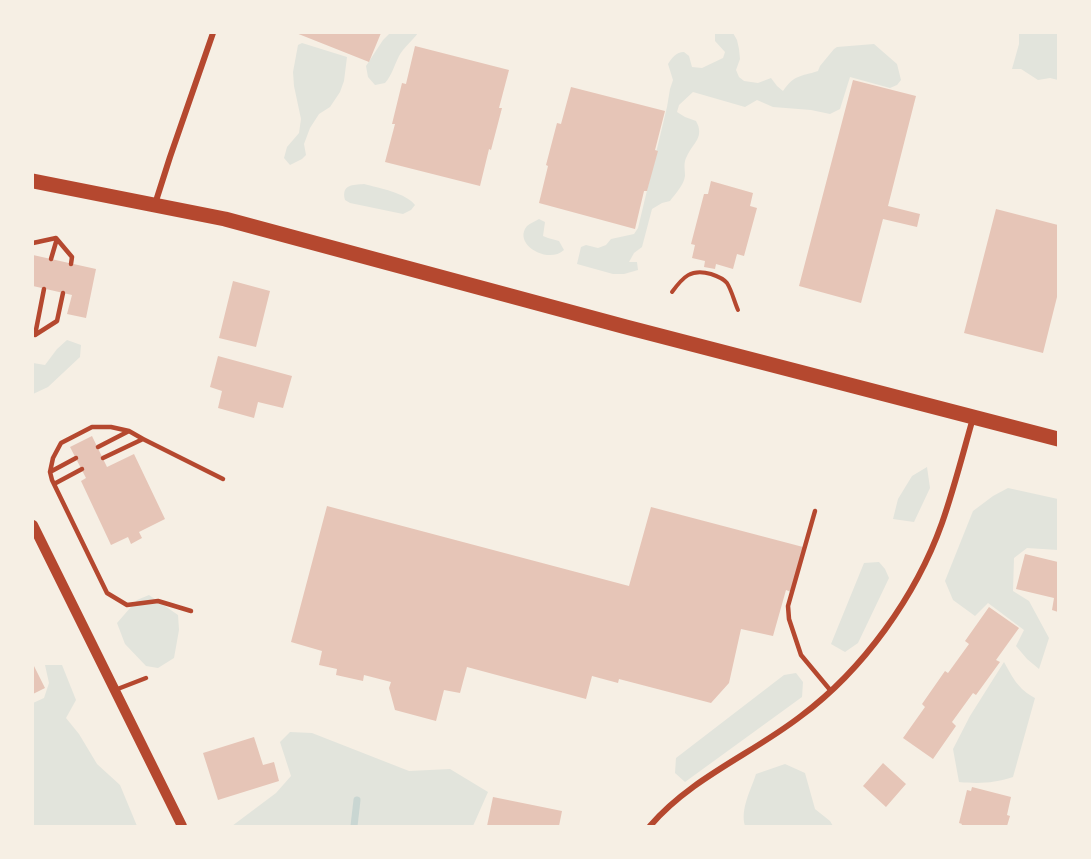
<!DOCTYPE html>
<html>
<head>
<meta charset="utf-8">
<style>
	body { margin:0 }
	#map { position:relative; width:1091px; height:859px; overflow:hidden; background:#f6efe4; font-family:"Fira Sans",sans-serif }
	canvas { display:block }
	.frame { position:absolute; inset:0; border:34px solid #f6efe4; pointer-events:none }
</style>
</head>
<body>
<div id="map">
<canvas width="1091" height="859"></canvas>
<div class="frame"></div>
</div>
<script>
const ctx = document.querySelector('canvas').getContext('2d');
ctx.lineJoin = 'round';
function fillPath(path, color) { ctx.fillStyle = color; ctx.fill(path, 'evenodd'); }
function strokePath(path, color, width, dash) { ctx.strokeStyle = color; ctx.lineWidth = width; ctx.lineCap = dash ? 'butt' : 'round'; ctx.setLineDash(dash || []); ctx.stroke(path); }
const green = new Path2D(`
	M390 33H418C412 41 404 47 399 56 394 66 392 75 385 83L375 85 368 77 366 66 383 40Z
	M715 33H733L737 40 739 49 740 59 736 70 739 77 744 81 758 83 771 78 777 86 783 91C795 74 800 77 818 71L820 66 834 49 837 47 874 44 897 64 901 80 897 85 890 88 850 77 840 109 830 114 811 110 773 107 757 100 745 107 693 92 679 105 677 112 685 117 696 121C705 137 693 143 687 156 683 163 685 169 685 176 684 185 675 194 670 201L662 203 652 209 642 247 634 253 629 262H637L638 270 624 274H613L577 264 581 247 586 245 598 248 606 245 611 239 634 234 638 228 667 107 670 89 673 80 668 64C672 58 676 52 684 52L689 56 692 67 702 68 723 58 725 52 715 41Z
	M1019 33H1058V80L1050 78 1038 80 1021 69H1012L1019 44Z
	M302 43 347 57 344 81 340 92 330 107 319 114 310 128 304 144 306 155 302 159 290 165 284 158 287 147 299 133 301 119 294 86 293 72 298 45Z
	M364 184C379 188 406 193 415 205L411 210 403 214 350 203 345 200C341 184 353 185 364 184Z
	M539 219 545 222 543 236 548 238 559 241 564 250C548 265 512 244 527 226 530 223 536 221 539 219Z
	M67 340 81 345 80 357 48 387 33 394V363L45 365 57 349Z
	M927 467 930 488 914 522 893 519 898 499 912 476Z
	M1008 488 1058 499V550L1027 548 1014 558 1013 591 1029 601 1049 638 1039 669 1027 659 1016 646 1024 630 988 603 975 616 953 600 945 581 973 511 993 496Z
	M879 562 885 569 889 578 858 643 845 652 831 644 864 563Z
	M149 595 178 615 179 630 174 658 158 668 146 666 125 644 117 623 137 600Z
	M1004 662C1013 678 1018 689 1035 698L1013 777C994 783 980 784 959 782L953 749 970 716Z
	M45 665H62L76 700 66 718 79 734 97 764 120 785 137 826H33V703L44 698 49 683Z
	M796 673 803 682 802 697 685 782 675 773 676 758 784 675Z
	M290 732 312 733 409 771 450 769 488 792 473 826H232L276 793 291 776 280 742Z
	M785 764 805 773 815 809 830 821 833 826H745C740 809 751 790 756 774Z`);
const stream = new Path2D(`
	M354 826 357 800`);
const building = new Path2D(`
	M296 33H381L369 62Z
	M415 46 509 70 499 108H502L491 150 489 149 480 186 385 162 395 124H392L402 83 406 84Z
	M853 80 916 96 888 206 920 214 917 227 883 219 861 303 799 286Z
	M571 87 665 111 655 150 658 151 647 191H644L635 229 539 203 548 166 546 165 557 123 561 124Z
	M711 181 753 193 750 206 757 208 744 256 737 254 733 269 716 264 715 269 704 267 705 261 692 258 695 245 691 244 704 194H708Z
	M996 209 1058 225V293L1043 353 964 333Z
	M33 255 96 269 86 318 67 314 72 295 33 286Z
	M233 281 270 291 256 347 219 338Z
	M218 356 292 376 283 408 258 402 254 418 218 408 222 391 210 387Z
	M92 436 107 467 134 454 165 519 139 532 142 538 131 544 128 537 111 545 81 481 86 478 70 447Z
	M327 506 629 586 651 507 803 547 791 592 786 590 773 636 741 629 729 683 711 703 619 679 618 683 592 676 586 699 467 667 460 693 444 690 436 721 395 710 389 688 391 682 364 675 363 681 336 675 337 669 319 665 322 651 291 642Z
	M1025 554 1058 562V612L1052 610 1054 598 1016 589Z
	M989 607 1019 628 996 660 1000 662 976 695 973 693 952 722 956 726 933 759 903 738 925 707 922 704 945 671 948 673 969 644 965 641Z
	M33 664 45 688 33 694Z
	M254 737 263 765 274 762 279 781 218 800 203 753Z
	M883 763 906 784 886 807 863 786Z
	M972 787 1011 797 1007 815 1010 816 1007 826H961L962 824 959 823 967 790 971 791Z
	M493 797 562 811 559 826H487Z`);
const path = new Path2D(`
	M672 292C683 277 691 268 711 274 717 276 723 278 727 283 732 291 734 301 738 310`);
const service = new Path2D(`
	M33 243 56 238 72 257 71 264
	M51 259 56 242
	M35 335 57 321 63 293
	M35 335 44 289
	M98 447 129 431
	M103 458 143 439
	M50 472 76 458
	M54 484 82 469
	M815 511 788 606 789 619 801 655 831 691
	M191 611 158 601 127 605 107 593 52 480 50 472 53 458 61 443 92 427H111L129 431 143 439 223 479
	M115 690 146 678`);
const minor = new Path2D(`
	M155 204 170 157 213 33
	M650 826C691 778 752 754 801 716 863 670 916 596 942 523 954 489 963 453 973 418`);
const tertiary = new Path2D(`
	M33 525 182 826`);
const primary = new Path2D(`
	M33 181 225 219 626 327 1058 439`);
fillPath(green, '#e2e4dc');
strokePath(stream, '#c9d6d2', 7);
fillPath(building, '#e6c5b7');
strokePath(path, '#b5482f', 4);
strokePath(service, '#b5482f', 4.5);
strokePath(minor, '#b5482f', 6);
strokePath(tertiary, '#b5482f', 10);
strokePath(primary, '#b5482f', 15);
</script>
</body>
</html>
